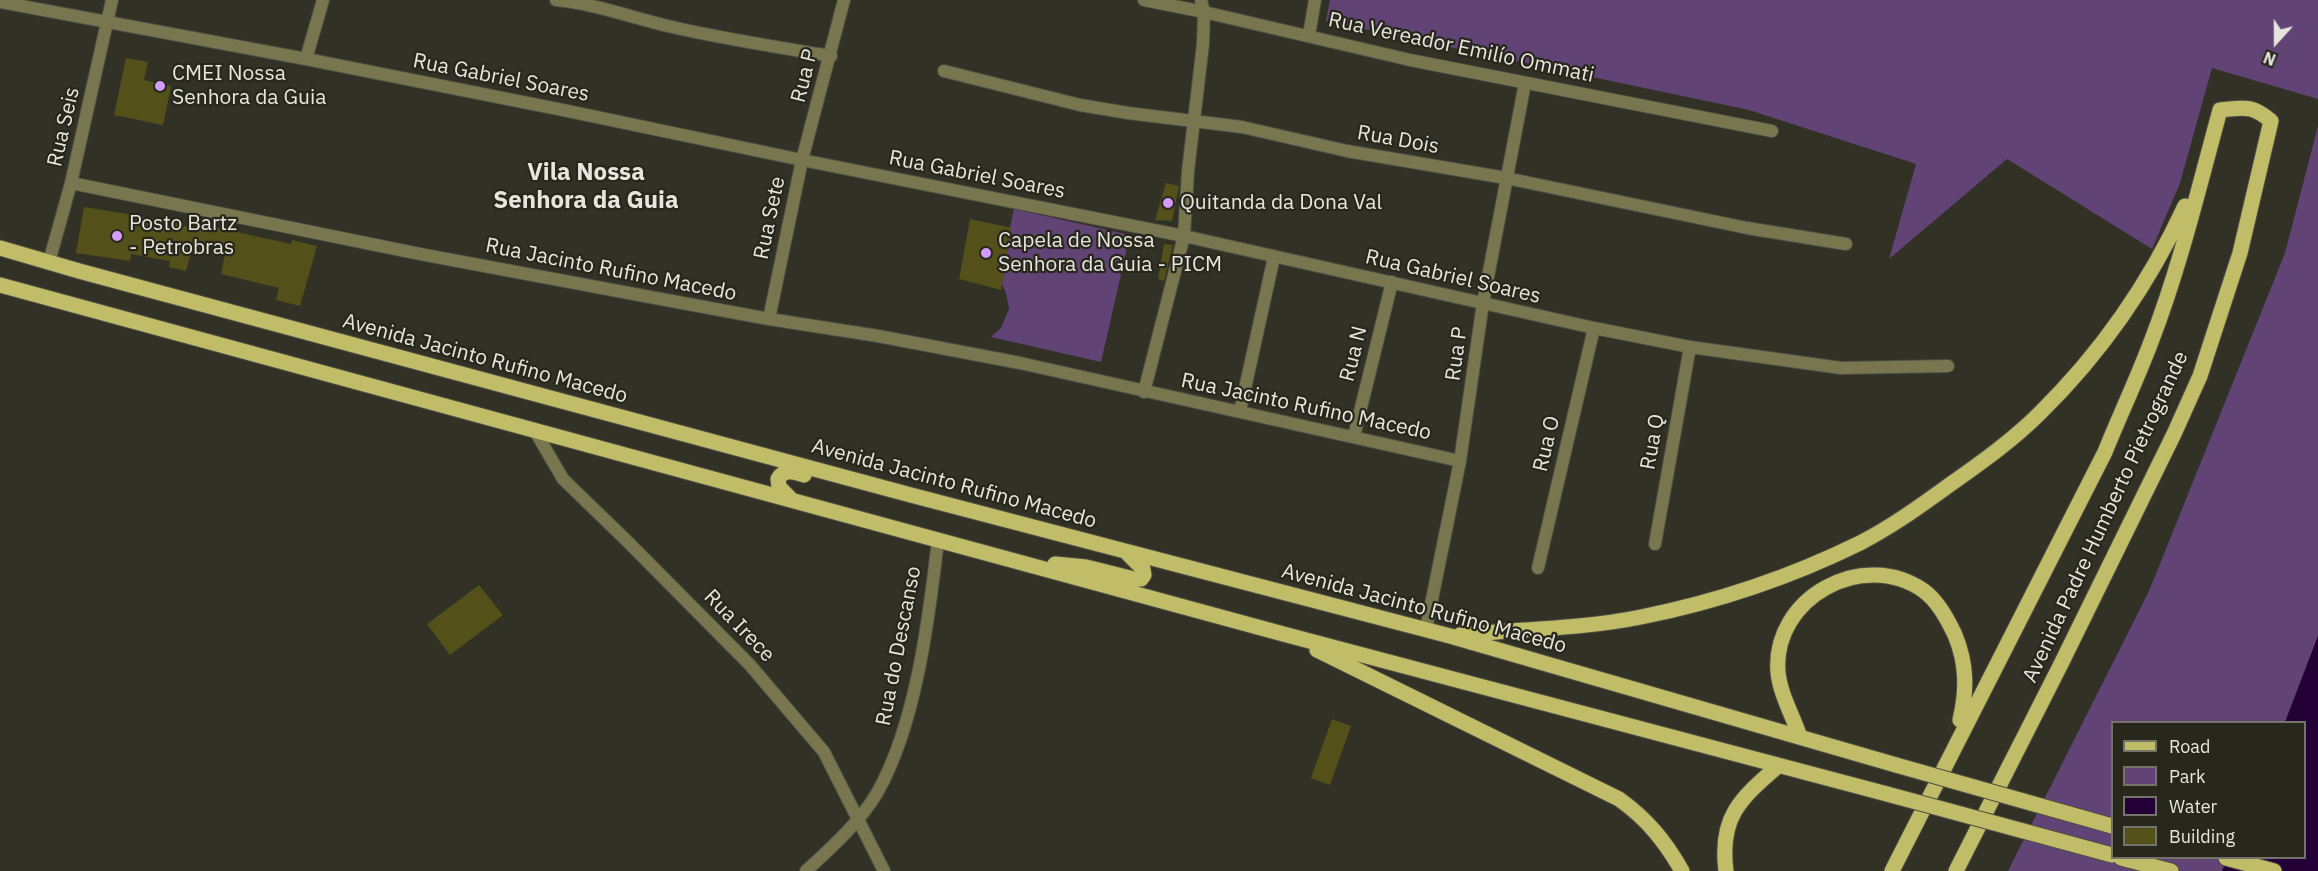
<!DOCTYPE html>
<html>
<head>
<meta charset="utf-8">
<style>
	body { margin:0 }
	#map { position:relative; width:2318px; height:871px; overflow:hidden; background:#313126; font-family:"IBM Plex Sans",sans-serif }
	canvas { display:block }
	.legend { position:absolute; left:2111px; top:721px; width:195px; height:138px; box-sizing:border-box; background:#27271c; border:2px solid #73736a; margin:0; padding:8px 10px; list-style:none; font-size:18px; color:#e6e6df }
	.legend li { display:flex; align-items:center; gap:12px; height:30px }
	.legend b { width:30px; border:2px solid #73736a }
	.north { position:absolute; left:2246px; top:12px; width:60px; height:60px; -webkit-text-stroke:4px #27271c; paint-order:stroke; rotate:201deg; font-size:16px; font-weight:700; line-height:24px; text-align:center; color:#e6e6df }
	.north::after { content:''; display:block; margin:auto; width:21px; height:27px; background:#e6e6df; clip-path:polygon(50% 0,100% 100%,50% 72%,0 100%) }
</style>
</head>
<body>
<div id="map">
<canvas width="2318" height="871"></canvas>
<ul class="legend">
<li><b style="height:8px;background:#c0bc68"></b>Road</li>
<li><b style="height:16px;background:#614376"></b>Park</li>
<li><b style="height:16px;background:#230036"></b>Water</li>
<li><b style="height:16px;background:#535019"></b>Building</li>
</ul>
<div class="north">N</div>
</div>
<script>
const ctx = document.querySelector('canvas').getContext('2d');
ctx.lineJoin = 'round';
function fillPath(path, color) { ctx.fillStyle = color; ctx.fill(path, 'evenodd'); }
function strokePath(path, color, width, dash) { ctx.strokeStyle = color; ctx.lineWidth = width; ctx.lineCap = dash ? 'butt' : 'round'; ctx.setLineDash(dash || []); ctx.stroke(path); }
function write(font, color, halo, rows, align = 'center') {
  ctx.font = font + ' "IBM Plex Sans",sans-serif'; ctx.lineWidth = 4.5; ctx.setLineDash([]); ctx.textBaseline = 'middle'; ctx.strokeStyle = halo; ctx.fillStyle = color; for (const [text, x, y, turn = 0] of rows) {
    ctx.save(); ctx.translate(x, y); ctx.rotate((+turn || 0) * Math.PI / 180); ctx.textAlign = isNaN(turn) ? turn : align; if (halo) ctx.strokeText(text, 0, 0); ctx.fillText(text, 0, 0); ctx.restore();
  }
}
const green = new Path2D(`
	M1330 0H2318V99L2212 68 2180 183 2152 249 2007 159 1889 259 1916 164 1749 110 1326 21Z
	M2318 126V636L2286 722H2112V858H2228L2222 871H2008L2149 591 2285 253Z
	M1014 209 1130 235 1101 362 991 337 1001 328 1009 309 1006 293 999 278Z`);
const water = new Path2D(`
	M2318 636V871H2222L2228 858H2304V722H2285Z`);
const building = new Path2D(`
	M126 58 148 62 144 80 171 86 163 125 114 115Z
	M1166 183 1179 186 1172 221 1155 220Z
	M84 207 164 220 204 231 205 225 291 244 292 240 317 246 300 306 276 300 279 288 221 274 226 250 194 243 186 271 169 267 170 261 131 254 130 261 76 253Z
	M970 219 1012 228 1001 290 959 279Z
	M1164 244 1173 245 1164 281 1158 279Z
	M479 585 503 615 450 655 427 624Z
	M1332 719 1351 726 1330 785 1311 778Z`);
const minor = new Path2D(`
	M556 0C596 4 633 18 672 27 724 39 777 47 831 56
	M1144 0 1204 12 1410 60 1772 131
	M0 2 306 59 563 110 802 160 1184 236 1594 328 1690 347 1841 368 1948 366
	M1309 35 1315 0
	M306 59 323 0
	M944 71 1080 105 1128 113 1242 127 1347 151 1506 178 1747 228 1846 244
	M71 183 420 254 650 297 769 319 878 336 1020 363 1460 461
	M49 262 71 183 112 0
	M769 319 802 160 844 0
	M1144 392 1184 236 1188 171 1203 44 1204 12 1201 0
	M1240 411 1274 257
	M535 431 563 479 628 542 750 665 824 752 884 871
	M1354 436 1392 282
	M1655 544 1690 347
	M1538 568 1594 328
	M1426 629 1460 461 1483 303 1525 83
	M806 871C831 848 860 822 877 793 916 725 929 618 938 540`);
const primary = new Path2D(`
	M0 248 79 271 907 494 1450 636 1896 765
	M0 285 1287 635 1887 794
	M792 500 779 487 778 479C784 468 794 472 804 475
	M1055 564 1086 567 1134 579H1141L1144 575 1143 569 1128 554
	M1460 635C1520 629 1582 629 1641 617 1716 602 1791 577 1860 543 1891 527 1919 507 1948 486 1979 464 2012 441 2040 413 2100 354 2150 282 2185 206
	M1317 650 1619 799C1647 819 1665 841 1682 871
	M1800 737C1793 716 1780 694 1778 672 1772 598 1863 548 1924 591 1938 601 1948 620 1955 635 1967 664 1967 690 1960 720
	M2121 858 2171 871
	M2226 858 2274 871
	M1726 871C1719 817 1740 799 1778 766
	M1892 871 2105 452C2120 415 2137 379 2151 342 2180 267 2199 187 2220 110 2244 108 2251 104 2271 121L2240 253 2200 376 2174 434 2061 664 1956 871`);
const primaryBridge = new Path2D(`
	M1896 765 2112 826
	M1887 794 2112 855`);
const markers = [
	[160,86,6,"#d39cfc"],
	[1168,203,6,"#d39cfc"],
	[117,236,6,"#d39cfc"],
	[986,253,6,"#d39cfc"]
];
const streetNames = [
	["Rua Vereador Emilío Ommati",1461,48,12],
	["Rua P",805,76,-76],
	["Rua Gabriel Soares",501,78,11],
	["Rua Seis",64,127,-77],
	["Rua Dois",1398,140,10],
	["Rua Gabriel Soares",977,175,11],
	["Rua Sete",770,218,-78],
	["Rua Jacinto Rufino Macedo",611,270,11],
	["Rua Gabriel Soares",1453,277,13],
	["Rua N",1354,354,-76],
	["Rua P",1457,354,-82],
	["Avenida Jacinto Rufino Macedo",485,359,15],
	["Rua Jacinto Rufino Macedo",1306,407,12],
	["Rua Q",1653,442,-80],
	["Rua O",1547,444,-77],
	["Avenida Jacinto Rufino Macedo",954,484,15],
	["Avenida Padre Humberto Pietrogrande",2106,517,-65],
	["Avenida Jacinto Rufino Macedo",1424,609,15],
	["Rua Irece",739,626,46],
	["Rua do Descanso",899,646,-79]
];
const poiNames = [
	["CMEI Nossa",172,74],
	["Senhora da Guia",172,98],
	["Quitanda da Dona Val",1180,203],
	["Posto Bartz",129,224],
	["- Petrobras",129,248],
	["Capela de Nossa",998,241],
	["Senhora da Guia - PICM",998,265]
];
const quarterNames = [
	["Vila Nossa",586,173],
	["Senhora da Guia",586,201]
];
fillPath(green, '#614376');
fillPath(water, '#230036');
fillPath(building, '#535019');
strokePath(minor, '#4e4e44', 14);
strokePath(primary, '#4e4e44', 17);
strokePath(minor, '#78764f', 12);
strokePath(primary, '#c0bc68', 15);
strokePath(primaryBridge, '#4e4e44', 17, []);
strokePath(primaryBridge, '#c0bc68', 15);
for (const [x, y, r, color] of markers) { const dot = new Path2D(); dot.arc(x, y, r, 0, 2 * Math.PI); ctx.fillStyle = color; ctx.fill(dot); strokePath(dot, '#27271c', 2); }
write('21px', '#e6e6df', '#27271c', streetNames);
write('21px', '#e6e6df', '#27271c', poiNames, 'left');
write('bold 24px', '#e6e6df', '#27271c', quarterNames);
</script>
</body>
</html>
